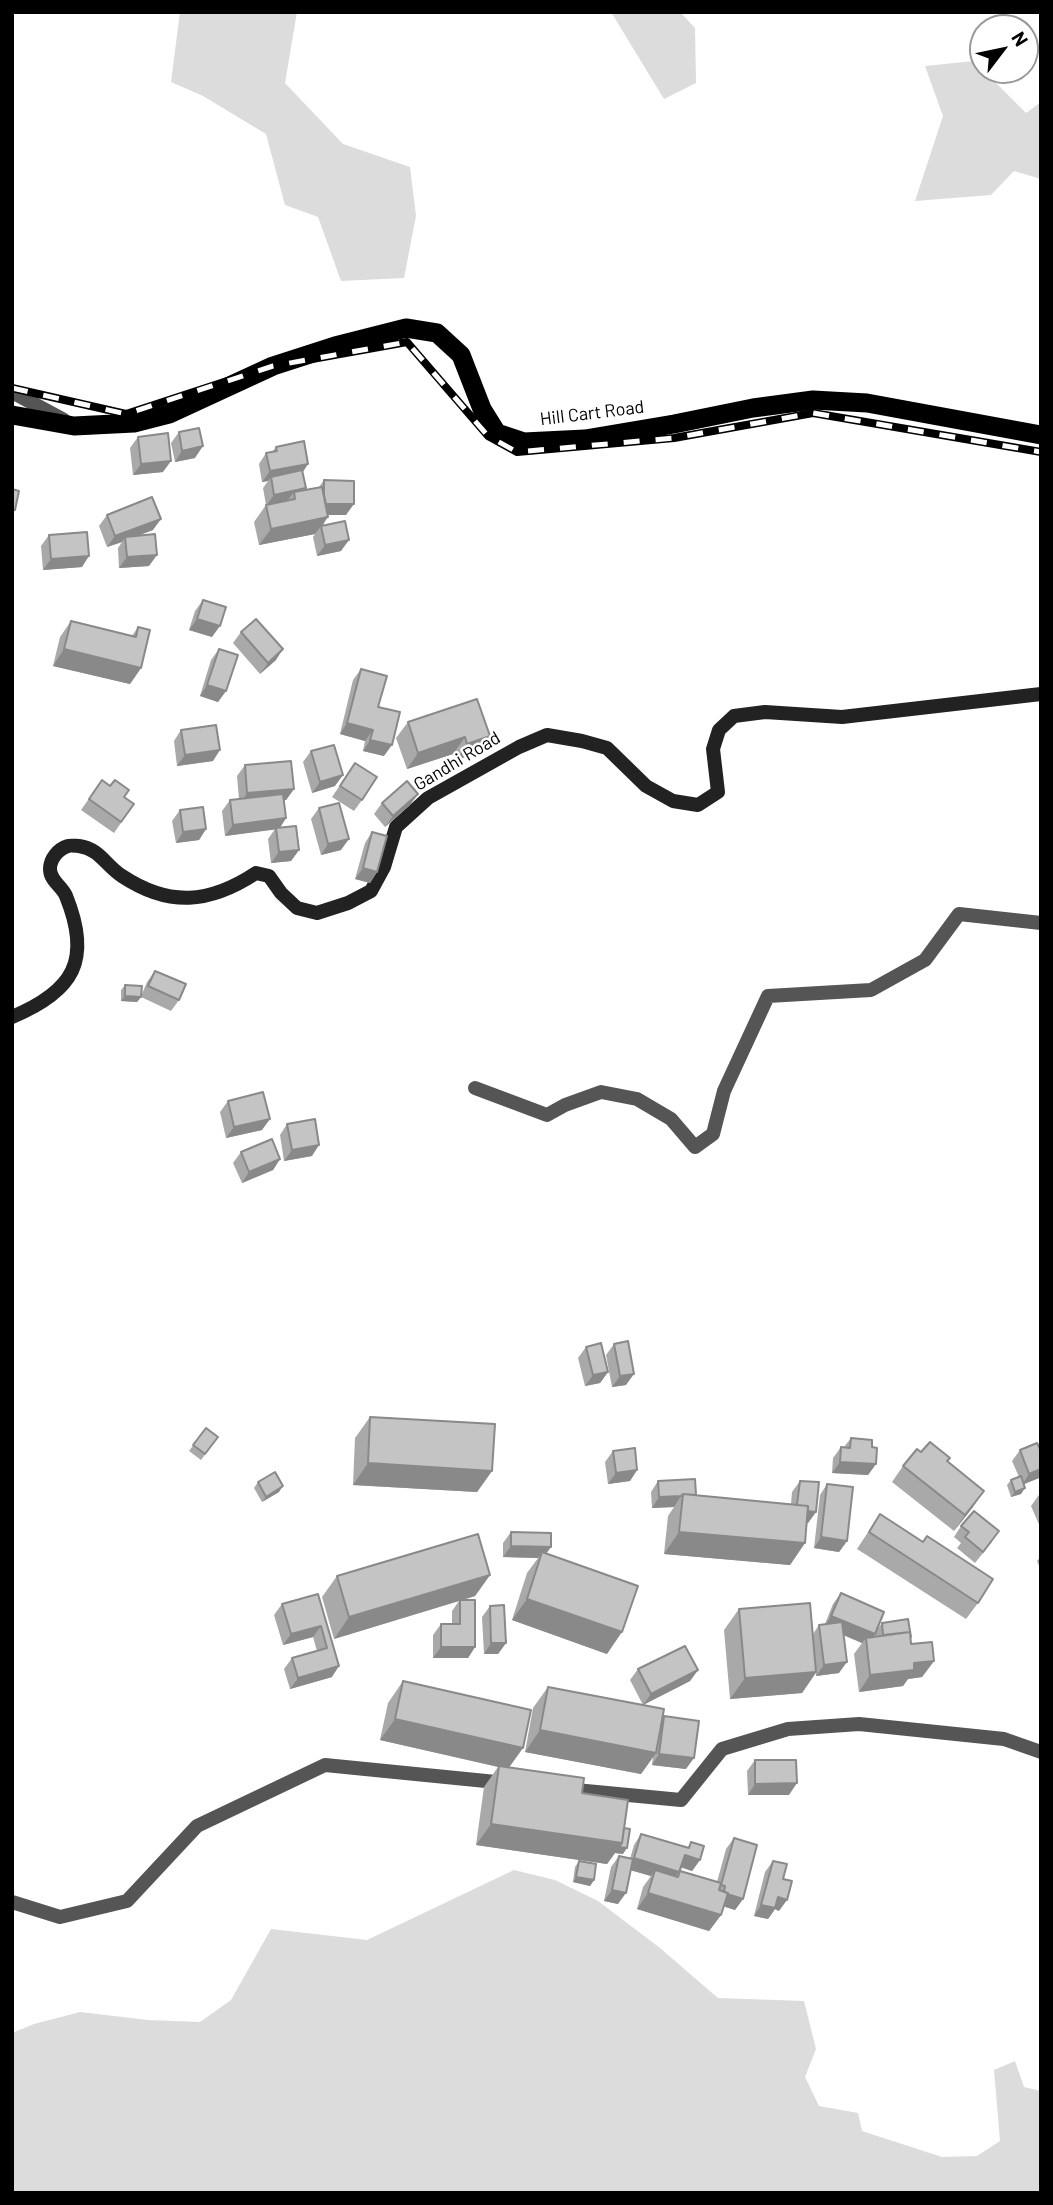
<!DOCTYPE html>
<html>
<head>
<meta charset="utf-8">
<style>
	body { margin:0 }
	#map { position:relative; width:1053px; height:2205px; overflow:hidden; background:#fff; font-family:Barlow,sans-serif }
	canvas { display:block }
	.frame { position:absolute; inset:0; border:14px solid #000; pointer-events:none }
	.north { position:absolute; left:969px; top:14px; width:70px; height:70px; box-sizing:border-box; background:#fff; border:2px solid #999; border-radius:50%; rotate:58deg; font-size:19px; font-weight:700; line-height:28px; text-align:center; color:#000 }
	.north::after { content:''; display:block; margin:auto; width:24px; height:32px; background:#000; clip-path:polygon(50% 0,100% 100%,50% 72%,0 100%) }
</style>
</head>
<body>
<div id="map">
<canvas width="1053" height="2205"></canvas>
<div class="frame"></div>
<div class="north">N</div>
</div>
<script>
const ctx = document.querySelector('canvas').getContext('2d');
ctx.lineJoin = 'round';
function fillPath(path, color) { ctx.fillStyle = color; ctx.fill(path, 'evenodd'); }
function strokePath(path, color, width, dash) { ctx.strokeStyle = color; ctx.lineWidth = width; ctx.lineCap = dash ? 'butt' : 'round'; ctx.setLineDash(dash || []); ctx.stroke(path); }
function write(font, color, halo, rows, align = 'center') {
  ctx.font = font + ' Barlow,sans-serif'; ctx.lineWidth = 5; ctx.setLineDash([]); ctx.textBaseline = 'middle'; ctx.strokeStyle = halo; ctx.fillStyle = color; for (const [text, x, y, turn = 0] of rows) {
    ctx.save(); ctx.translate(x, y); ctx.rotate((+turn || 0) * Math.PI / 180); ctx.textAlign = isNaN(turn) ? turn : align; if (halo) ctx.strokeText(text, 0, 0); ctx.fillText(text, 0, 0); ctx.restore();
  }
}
const green = new Path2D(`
	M180 12H297L285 83 343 144 410 167 416 216 404 278 341 281 318 217 285 205 266 134 203 96 171 82Z
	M611 12H680L695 28 696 83 664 99Z
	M974 61 1026 113 1041 102V179L1014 171 991 195 915 201 943 116 925 66Z
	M514 1870 555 1880 598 1901 660 1948 718 1998 804 2001 816 2049 805 2077 819 2106 858 2113 862 2131 942 2157 977 2156 1000 2141 994 2070 1015 2061 1024 2087 1041 2091V2193H12V2033L34 2024 80 2012 148 2020 200 2022 231 2000 271 1929 367 1940Z`);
const minor = new Path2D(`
	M12 392 64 420
	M475 1088 547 1115 565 1105 601 1092 637 1099 671 1119 695 1147 713 1134 724 1091 768 996 871 990 925 960 959 914 1041 923
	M565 1789 681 1800 722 1749 788 1729 859 1724 1004 1739 1041 1752
	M12 1902 60 1917 127 1901 197 1826 325 1765 506 1783`);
const secondary = new Path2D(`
	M12 1017C74 991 92 960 66 896 62 886 50 881 50 869 50 859 58 849 68 846 70 845 77 846 79 846 100 849 105 865 122 876 169 907 209 904 256 873L269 876 281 893 297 908 317 913 348 903 371 891 384 867 396 827 428 798 519 747 547 735 582 741 607 748 646 786 673 801 698 805 718 792 713 749 719 730 734 716 765 712 842 717 1041 694`);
const trunk = new Path2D(`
	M12 415 74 426 134 423 169 414 273 366 335 346 406 328 437 333 461 355 482 409 497 433 524 442 585 439 674 424 753 408 813 400 867 403 1041 435`);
const rail = new Path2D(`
	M12 388 126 414 273 366 407 342 488 436 517 452 674 438 813 413 1041 452`);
const wall = new Path2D(`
	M179 432 195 458 175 462 171 443Z
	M138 437 163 472 133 475 130 448Z
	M276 447 302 472 304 490 319 487 324 480 346 515H328L323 526 341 551 317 556 313 537 315 534 259 545 254 522 266 505 263 488 268 481 262 482 259 464 266 453 272 452Z
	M107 515 153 530 137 536 149 566 119 568 118 548 122 542 107 547 99 526Z
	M49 535 82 567 43 570 41 546Z
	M203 600 212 637 189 630 195 611Z
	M71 621 132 636 138 627 141 668 130 684 53 666 60 637Z
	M241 632 276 660 260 674 233 643Z
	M219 649 226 691 218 702 200 696 211 660Z
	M361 669 384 756 363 751 365 741 340 734 353 680Z
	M477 699 478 753 456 760 453 754 407 769 396 738 408 722Z
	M181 730 213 761 177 766 174 741Z
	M311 751 335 786 312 793 303 762Z
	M355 763 362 800 354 811 332 797Z
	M245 765 294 789 286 800H284L286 818 280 828 299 850 291 861 271 863 268 839 275 829 225 836 222 811 230 800 239 799 237 776Z
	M102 780 134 804 114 833 81 810Z
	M382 803 410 805 385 827 374 814Z
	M319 808 341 850 321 855 311 819Z
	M180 810 206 829 199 840 176 843 172 821Z
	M372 832 377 872 370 883 355 879 365 843Z
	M155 971 179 1000 171 1011 141 997 137 1002 121 1001V990L125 985 142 994 147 982Z
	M228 1101 262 1130 226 1138 220 1112Z
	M287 1124 312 1156 284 1161 280 1135Z
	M241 1152 280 1159 273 1170 242 1183 233 1163Z
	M614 1344 626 1385 612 1387 606 1355Z
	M586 1347 608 1372 600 1383 585 1386 578 1358Z
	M370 1417 492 1471 477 1492 353 1485 355 1438Z
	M206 1428 218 1437 201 1460 189 1451Z
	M851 1438 872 1447 876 1464 868 1475 832 1473 833 1458 841 1447H844Z
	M1020 1450 1039 1478 1023 1484 1021 1494 1011 1497 1007 1485 1011 1480 1019 1477 1012 1461Z
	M613 1451 637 1470 630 1481 608 1484 605 1462Z
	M921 1452 947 1462 973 1507 954 1531 892 1482 903 1466Z
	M658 1481 696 1495 791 1504 792 1492 800 1481 816 1512 808 1523H807L805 1543 790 1565 664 1554 668 1516 674 1507 652 1508 651 1492Z
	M258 1482 279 1492 262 1502 254 1488Z
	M827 1484 847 1541 839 1552 814 1548 820 1495Z
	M1041 1492V1529L1031 1506Z
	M880 1514 978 1603 966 1619 857 1549Z
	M961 1526 992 1542 975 1563 957 1548 961 1543 954 1537Z
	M511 1532 551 1547 546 1553 607 1654 512 1620 527 1573 538 1558 503 1557V1543Z
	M1041 1556V1570L1037 1561Z
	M490 1575 475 1596 463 1600 475 1647 468 1658H433V1635L441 1624H452V1611L459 1601 334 1639 322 1597 337 1576Z
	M841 1593 876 1631 882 1623 910 1638 911 1644 934 1661 922 1677 908 1679 903 1686 859 1692 854 1654 862 1643 844 1635 839 1673 816 1676V1673L802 1693 730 1699 724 1630 739 1609 813 1634 819 1625 825 1624 833 1604Z
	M318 1594 332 1677 290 1689 284 1669 292 1658 317 1651 313 1637 283 1645 274 1615 282 1604Z
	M490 1606 506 1643 498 1654H484L482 1617Z
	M638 1669 698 1670 690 1681 643 1705 630 1680Z
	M403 1681 509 1767 582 1793 624 1828 623 1854 615 1853 607 1864 476 1845 484 1787 498 1767 380 1740 388 1703Z
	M548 1687 662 1720 664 1716 686 1769 652 1765 653 1757 641 1774 525 1752 533 1708Z
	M755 1760 789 1795H748L747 1771Z
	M641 1834 687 1848 691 1842 700 1860 692 1871 682 1867 681 1871 717 1882 726 1849 734 1838 743 1899 735 1910 723 1906 721 1915 709 1931 637 1909 643 1887 651 1876 631 1870 618 1904 604 1901 611 1867 619 1856 630 1859 634 1845Z
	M579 1861 594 1880 590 1886 573 1882 575 1867Z
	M773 1861 783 1879 779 1911 775 1909 768 1919 754 1916 765 1872Z`);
const shadedWall = new Path2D(`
	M203 446 195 458 175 462 182 451Z
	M171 461 163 472 133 475 141 464Z
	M308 464 301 475 271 477 268 481 262 482 270 471Z
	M306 488 298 499 294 492 287 501 266 506 274 495Z
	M324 504H354L346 515H316Z
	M328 517 315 534 259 545 271 529Z
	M161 519 153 530 126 540 125 537 122 542 107 547 115 536Z
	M349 540 341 551 317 556 325 545Z
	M157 555 149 566 119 568 127 557Z
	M89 556 82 567 43 570 51 559Z
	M197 619 220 626 212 637 189 630Z
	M64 649 141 668 130 684 53 666Z
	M283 649 276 660 260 674 268 663Z
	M207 685 226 691 218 702 200 696Z
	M347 723 373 730 365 741 340 734Z
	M490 736 478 753 456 760 467 744Z
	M465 737 453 754 407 769 418 753Z
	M370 740 392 745 384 756 363 751Z
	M220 750 213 761 177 766 185 755Z
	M343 775 335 786 312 793 320 782Z
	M294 789 286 800 240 804 247 793Z
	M418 794 410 805 385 827 393 816Z
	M286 818 279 829 225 836 233 825Z
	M206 829 199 840 176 843 183 832Z
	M349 839 341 850 321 855 328 844Z
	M299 850 291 861 271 863 279 852Z
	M363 868 377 872 370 883 355 879Z
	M125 996 141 997 137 1002 121 1001Z
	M270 1119 262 1130 226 1138 234 1127Z
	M319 1145 312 1156 284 1161 292 1150Z
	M280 1159 273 1170 242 1183 249 1172Z
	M608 1372 600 1383 585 1386 593 1375Z
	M634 1374 626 1385 612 1387 620 1376Z
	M840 1462 876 1464 868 1475 832 1473Z
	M368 1463 492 1471 477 1492 353 1485Z
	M1041 1469V1476L1039 1478 1022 1485 1029 1474Z
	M637 1470 630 1481 608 1484 616 1473Z
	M283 1486 279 1492 262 1502 266 1497Z
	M1025 1488 1021 1494 1011 1497 1015 1492Z
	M984 1491 973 1507 954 1531 965 1515Z
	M681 1496 674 1507 652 1508 659 1497Z
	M797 1510 816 1512 808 1523 789 1521Z
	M679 1532 805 1543 790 1565 664 1554Z
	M821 1537 847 1541 839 1552 814 1548Z
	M511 1546 551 1547 543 1558 542 1552 538 1558 503 1557Z
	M490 1575 475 1596 334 1639 349 1617Z
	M527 1599 622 1632 607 1654 512 1620Z
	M831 1616 875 1634 867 1645 866 1638 862 1643 824 1627Z
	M321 1626 313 1637 283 1645 291 1634Z
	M491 1643H506L498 1654H484Z
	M441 1647H475L468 1658H433Z
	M934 1661 922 1677 908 1679 903 1686 859 1692 870 1675 914 1663Z
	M847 1662 839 1673 816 1676 824 1665Z
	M339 1666 332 1677 290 1689 298 1678Z
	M698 1670 690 1681 643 1705 651 1694Z
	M816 1672 802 1693 730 1699 745 1678Z
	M395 1719 523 1748 508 1769 380 1740Z
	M540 1730 656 1753 641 1774 525 1752Z
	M659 1754 694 1758 686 1769 652 1765Z
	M797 1783 789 1795H748L755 1784Z
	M491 1824 622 1843 627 1848 623 1854 615 1853 607 1864 476 1845Z
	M685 1855 700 1860 692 1871 677 1866Z
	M634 1858 679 1872 671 1883 655 1870 651 1876 626 1869Z
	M576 1877 594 1880 590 1886 573 1882Z
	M612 1890 626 1893 618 1904 604 1901Z
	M648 1893 721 1915 709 1931 637 1909Z
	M723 1893 743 1899 735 1910 716 1904Z
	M778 1897 787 1900 779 1911 775 1909 768 1919 754 1916 761 1905Z`);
const building = new Path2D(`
	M199 428 203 446 182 451 179 432Z
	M168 433 171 461 141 464 138 437Z
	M304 441 308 464 270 471 266 453 277 451 276 447Z
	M302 470 306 488 274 495 271 477Z
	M324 480 354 481V504H326L324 495Z
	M322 487 328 517 271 529 266 505 295 499 294 492Z
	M12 489 19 491 15 510 12 509Z
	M152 497 161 519 115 536 107 515Z
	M345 521 349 540 325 545 321 526Z
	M87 532 89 556 51 559 49 535Z
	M155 534 157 555 127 557 125 537Z
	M203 600 226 607 220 626 197 619Z
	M256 619 283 649 268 663 241 632Z
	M71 621 136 637 138 627 150 630 141 668 64 649Z
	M219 649 238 655 226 691 207 685Z
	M361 669 387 676 378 707 400 712 392 745 370 740 373 730 347 723Z
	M477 699 490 736 467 744 465 737 418 753 408 722Z
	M216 725 220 750 185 755 181 730Z
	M334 745 343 775 320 782 311 751Z
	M291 761 294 789 247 793 245 765Z
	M355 763 377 777 362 800 340 786Z
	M102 780 110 786 115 780 129 790 124 797 134 804 121 822 89 799Z
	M407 781 418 794 393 816 382 803Z
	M283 794 286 818 233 825 230 800Z
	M339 803 349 839 328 844 319 808Z
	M203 807 206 829 183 832 180 810Z
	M296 826 299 850 279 852 276 828Z
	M372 832 387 836 377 872 363 868Z
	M155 971 186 984 179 1000 148 986Z
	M125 985 142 986 141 997 125 996Z
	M263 1092 270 1119 234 1127 228 1101Z
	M315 1119 319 1145 292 1150 287 1124Z
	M272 1139 280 1159 249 1172 241 1152Z
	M628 1341 634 1374 620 1376 614 1344Z
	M601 1343 608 1372 593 1375 586 1347Z
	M370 1417 495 1424 492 1471 368 1463Z
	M206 1428 218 1437 205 1454 193 1445Z
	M851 1438 872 1440V1447L877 1448 876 1464 840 1462 841 1447 850 1448Z
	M930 1442 950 1458 947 1461 984 1491 965 1515 903 1466 917 1449 921 1452Z
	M1037 1443 1041 1451V1469L1029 1474 1020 1450Z
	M635 1448 637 1470 616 1473 613 1451Z
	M275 1472 283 1486 266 1497 258 1482Z
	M1021 1476 1025 1488 1015 1492 1011 1480Z
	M695 1479 696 1495 683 1494 681 1496 659 1497 658 1481Z
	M800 1481 819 1482 816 1512 808 1511V1506L797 1505Z
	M827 1484 853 1487 847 1541 821 1537Z
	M683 1494 808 1506 805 1543 679 1532Z
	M974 1511 999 1531 983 1552 965 1537 969 1532 961 1526Z
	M880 1514 923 1542 927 1536 993 1579 978 1603 869 1532Z
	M511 1532 551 1533V1547L511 1546Z
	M478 1534 490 1575 349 1617 337 1576Z
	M542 1552 638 1586 622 1632 527 1599Z
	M841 1593 884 1612 875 1634 831 1616Z
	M318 1594 339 1666 298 1678 292 1658 327 1648 321 1626 291 1634 282 1604Z
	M460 1600H475V1647H441V1624H460Z
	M810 1603 816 1672 745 1678 739 1609Z
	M504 1605 506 1643H491L490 1606Z
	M908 1619 911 1637 910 1632 883 1635 882 1623Z
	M842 1622 847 1662 824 1665 819 1625Z
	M910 1632 911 1644 932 1642 934 1661 914 1663V1670L870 1675 866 1638Z
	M685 1646 698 1670 651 1694 638 1669Z
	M403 1681 531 1710 523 1748 395 1719Z
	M548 1687 664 1709 656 1753 540 1730Z
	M664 1716 699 1721 694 1758 659 1754Z
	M755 1760H796L797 1783 755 1784Z
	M499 1766 584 1778 582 1793 628 1800 622 1843 491 1824Z
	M624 1828 630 1829 627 1848 619 1847 622 1843Z
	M641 1834 689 1848 691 1842 704 1846 700 1860 685 1855 679 1872 634 1858Z
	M734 1838 757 1845 743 1899 727 1894 728 1893 724 1892 725 1886 721 1885Z
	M619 1856 633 1859 626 1893 612 1890Z
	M579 1861 596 1864 594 1880 576 1877Z
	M773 1861 787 1864 783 1879 792 1881 787 1900 778 1897 775 1908 761 1905Z
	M655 1870 678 1877 680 1871 721 1883 719 1890 728 1893 721 1915 648 1893Z`);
const streetNames = [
	["Hill Cart Road",592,413,-7],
	["Gandhi Road",457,761,-31]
];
fillPath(green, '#dcdcdc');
strokePath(minor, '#555', 14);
strokePath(secondary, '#222', 14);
strokePath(trunk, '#000', 19);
strokePath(rail, '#000', 8);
strokePath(rail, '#fff', 5, [16]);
fillPath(wall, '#a9a9a9');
fillPath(shadedWall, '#898989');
fillPath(building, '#c4c4c4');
strokePath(building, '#898989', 2);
write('18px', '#000', '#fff', streetNames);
</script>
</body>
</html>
